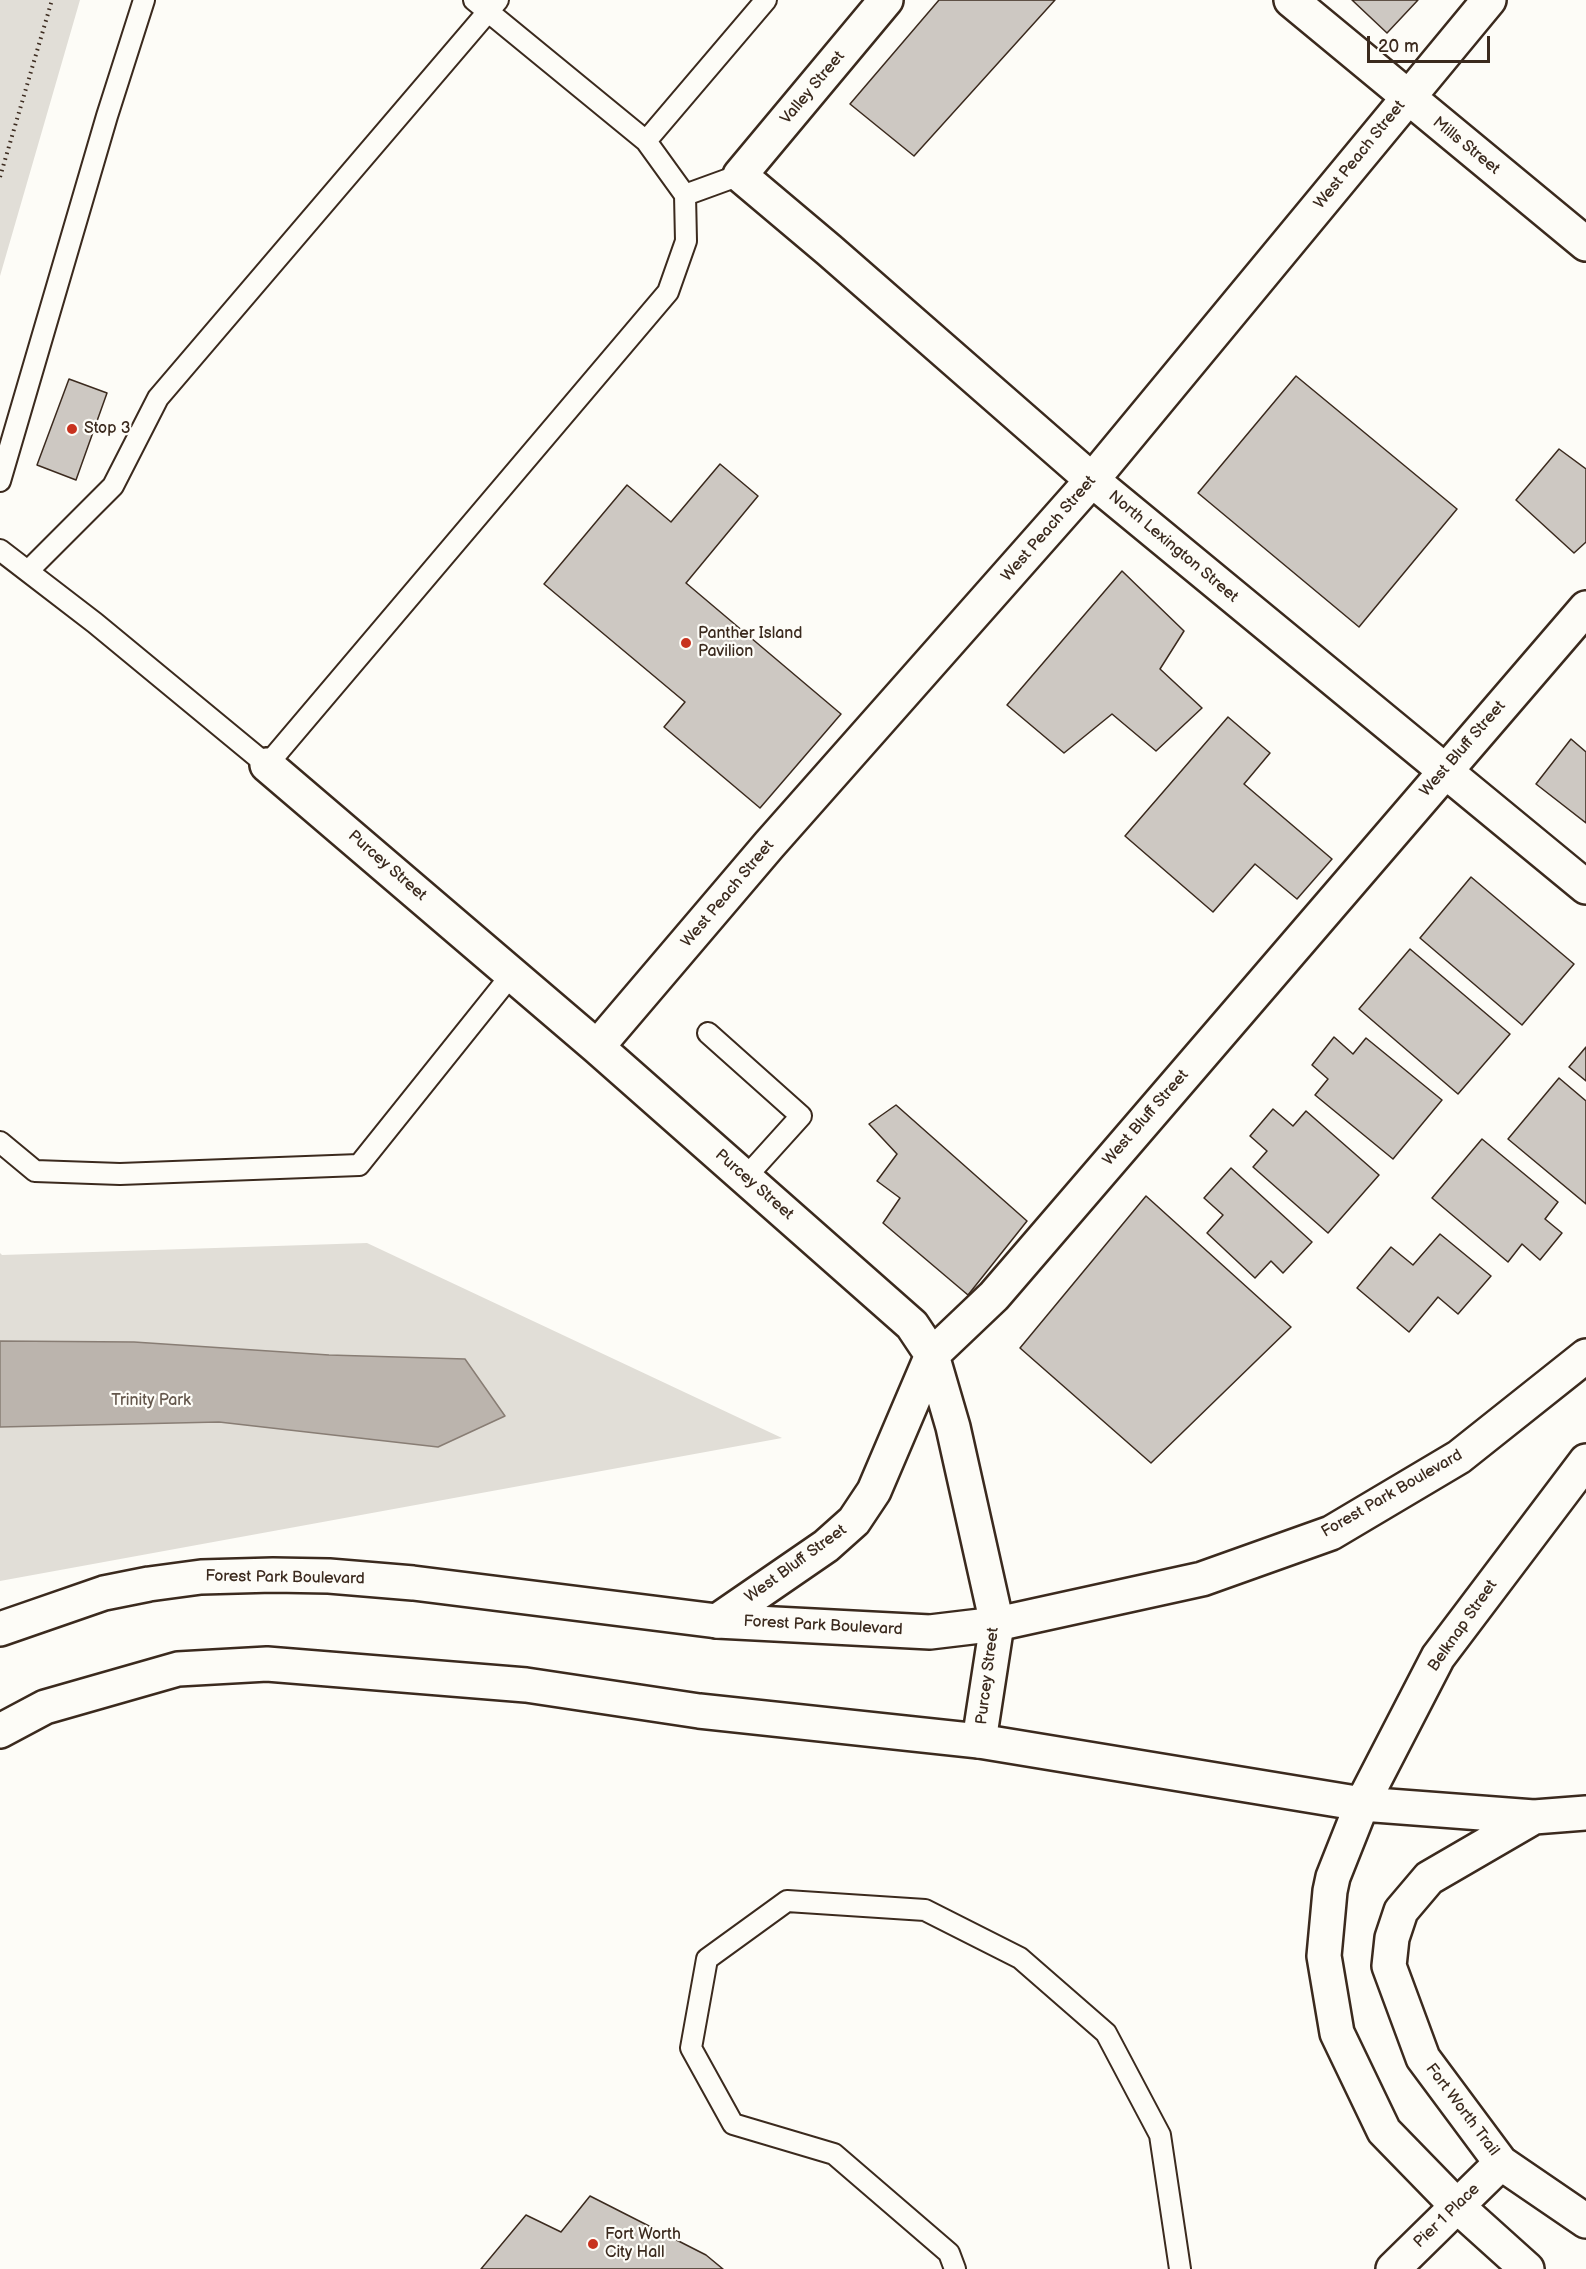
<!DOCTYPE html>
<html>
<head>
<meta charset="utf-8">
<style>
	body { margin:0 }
	#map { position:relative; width:1586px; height:2269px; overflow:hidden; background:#fdfcf7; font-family:"Balsamiq Sans",sans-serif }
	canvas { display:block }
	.scale { position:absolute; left:1367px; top:36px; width:123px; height:27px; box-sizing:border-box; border:3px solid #3b2a1e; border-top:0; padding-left:8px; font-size:18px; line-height:21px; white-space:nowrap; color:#3b2a1e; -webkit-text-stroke:4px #fdfcf7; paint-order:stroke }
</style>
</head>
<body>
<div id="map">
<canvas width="1586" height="2269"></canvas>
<div class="scale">20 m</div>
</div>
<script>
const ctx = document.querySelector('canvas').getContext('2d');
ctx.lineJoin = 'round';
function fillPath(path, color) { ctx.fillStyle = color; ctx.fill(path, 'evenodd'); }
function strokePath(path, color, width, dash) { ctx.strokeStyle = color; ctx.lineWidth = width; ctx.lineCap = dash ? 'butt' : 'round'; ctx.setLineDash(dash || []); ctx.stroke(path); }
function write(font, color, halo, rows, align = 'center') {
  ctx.font = font + ' "Balsamiq Sans",sans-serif'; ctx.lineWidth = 4.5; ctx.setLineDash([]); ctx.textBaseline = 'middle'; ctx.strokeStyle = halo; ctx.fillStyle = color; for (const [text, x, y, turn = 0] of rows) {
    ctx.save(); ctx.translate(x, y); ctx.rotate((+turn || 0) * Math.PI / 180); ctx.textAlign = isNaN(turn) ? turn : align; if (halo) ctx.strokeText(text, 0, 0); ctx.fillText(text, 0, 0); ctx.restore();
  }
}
const green = new Path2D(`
	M0 0H80L0 276Z
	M367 1243 782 1438 0 1581V1253L2 1255Z`);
const water = new Path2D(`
	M0 1341 134 1342 329 1355 465 1359 505 1416 438 1447 219 1422 0 1427Z`);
const building = new Path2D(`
	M939 0H1055L914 156 850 104Z
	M1352 0H1418L1387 33Z
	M1296 376 1457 509 1359 627 1198 493Z
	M69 379 107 393 76 480 37 465Z
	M1559 449 1586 469V542L1574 553 1516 500Z
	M720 464 758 496 686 583 841 714 760 808 664 727 685 702 544 584 627 485 671 522Z
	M1122 571 1184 631 1160 669 1202 708 1156 751 1112 714 1064 753 1007 705Z
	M1228 717 1270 753 1244 784 1332 859 1297 899 1255 864 1213 912 1125 836Z
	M1571 739 1586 752V823L1536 784Z
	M1471 877 1574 964 1522 1025 1420 938Z
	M1410 949 1510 1034 1458 1094 1359 1009Z
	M1334 1037 1353 1054 1366 1038 1442 1100 1393 1159 1315 1095 1328 1079 1312 1065Z
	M1586 1047V1081L1569 1067Z
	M1559 1078 1586 1101V1204L1508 1139Z
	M896 1105 1027 1221 968 1295 883 1223 900 1198 877 1181 897 1154 869 1124Z
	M1273 1109 1293 1126 1306 1111 1379 1175 1328 1233 1253 1167 1267 1151 1250 1136Z
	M1482 1139 1558 1202 1545 1219 1562 1233 1540 1260 1522 1244 1508 1262 1432 1198Z
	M1231 1168 1312 1242 1283 1273 1271 1261 1255 1278 1207 1233 1223 1215 1204 1198Z
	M1146 1196 1291 1327 1151 1463 1020 1348Z
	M1440 1234 1491 1276 1458 1314 1438 1297 1409 1332 1357 1288 1391 1247 1413 1265Z
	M590 2196 706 2255 723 2269H481L526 2215 561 2232Z`);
const path = new Path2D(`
	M0 177 52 0`);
const lane = new Path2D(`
	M474 0 646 141
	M685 195 646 141 766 0
	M0 481 107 116 144 0
	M0 550 95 623 267 765 668 292 686 241 685 195 740 175
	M28 571 113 486 158 398 498 0
	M708 1033 801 1116 745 1178
	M0 1142 35 1171 120 1174 359 1165 512 974
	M955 2269 949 2253 834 2154 733 2124 691 2048 707 1959 787 1901 925 1910 1020 1958 1106 2033 1160 2135 1180 2269`);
const street = new Path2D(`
	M886 0 740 175 829 250 1092 480 1586 887
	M1291 0 1586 244
	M267 765 597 1047 912 1325 932 1355 953 1427 997 1624 979 1741
	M597 1047 769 845 1092 480 1489 0
	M717 1621 826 1546 854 1521 874 1491 932 1355 994 1296 1586 608
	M1393 2269 1501 2163`);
const secondary = new Path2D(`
	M0 1629 104 1593 149 1584 201 1577 273 1575 329 1576 413 1583 717 1621 930 1632 997 1624 1202 1579 1331 1533 1459 1457 1586 1356
	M0 1731 45 1707 178 1669 267 1664 526 1685 699 1711 979 1741 1362 1804 1534 1817 1586 1813
	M1534 1817 1429 1878 1401 1911 1392 1938 1389 1966 1423 2058 1501 2163 1586 2221
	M1527 2269 1457 2206 1384 2131 1337 2033 1324 1956 1330 1891 1333 1877 1362 1804 1438 1657 1586 1461`);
const markers = [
	[72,429,6,"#c8321e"],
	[686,643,6,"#c8321e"],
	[593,2244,6,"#c8321e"]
];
const streetNames = [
	["Valley Street",813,88,-50],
	["Mills Street",1466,146,39],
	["West Peach Street",1360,155,-51],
	["West Peach Street",1049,529,-49],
	["North Lexington Street",1173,547,40],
	["West Bluff Street",1463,749,-49],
	["Purcey Street",387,866,41],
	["West Peach Street",728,894,-50],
	["West Bluff Street",1146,1118,-49],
	["Purcey Street",754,1185,41],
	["Forest Park Boulevard",1392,1494,-30],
	["West Bluff Street",796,1564,-36],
	["Forest Park Boulevard",285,1578,1],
	["Forest Park Boulevard",823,1626,3],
	["Belknap Street",1463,1626,-55],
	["Purcey Street",988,1676,-83],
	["Fort Worth Trail",1462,2110,53],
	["Pier 1 Place",1447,2216,-44]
];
const poiNames = [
	["Stop 3",84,429],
	["Panther Island",698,634],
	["Pavilion",698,652],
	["Fort Worth",605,2235],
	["City Hall",605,2253]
];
const parkNames = [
	["Trinity Park",151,1401]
];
fillPath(green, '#e1ded7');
fillPath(water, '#bbb4ad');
strokePath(water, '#887d74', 1.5);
fillPath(building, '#cdc8c2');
strokePath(building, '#3b2a1e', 1.5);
strokePath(lane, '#3b2a1e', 24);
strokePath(street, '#3b2a1e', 38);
strokePath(secondary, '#3b2a1e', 38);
strokePath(path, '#3b2a1e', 4, [1.5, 4.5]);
strokePath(lane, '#fdfcf7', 20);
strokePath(street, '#fdfcf7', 33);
strokePath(secondary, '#fdfcf7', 33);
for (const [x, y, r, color] of markers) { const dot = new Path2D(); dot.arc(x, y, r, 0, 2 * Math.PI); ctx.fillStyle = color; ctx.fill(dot); strokePath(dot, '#fdfcf7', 2); }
write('16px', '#3b2a1e', '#fdfcf7', streetNames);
write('16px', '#3b2a1e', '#fdfcf7', poiNames, 'left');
write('16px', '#64574c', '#fdfcf7', parkNames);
</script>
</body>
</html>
